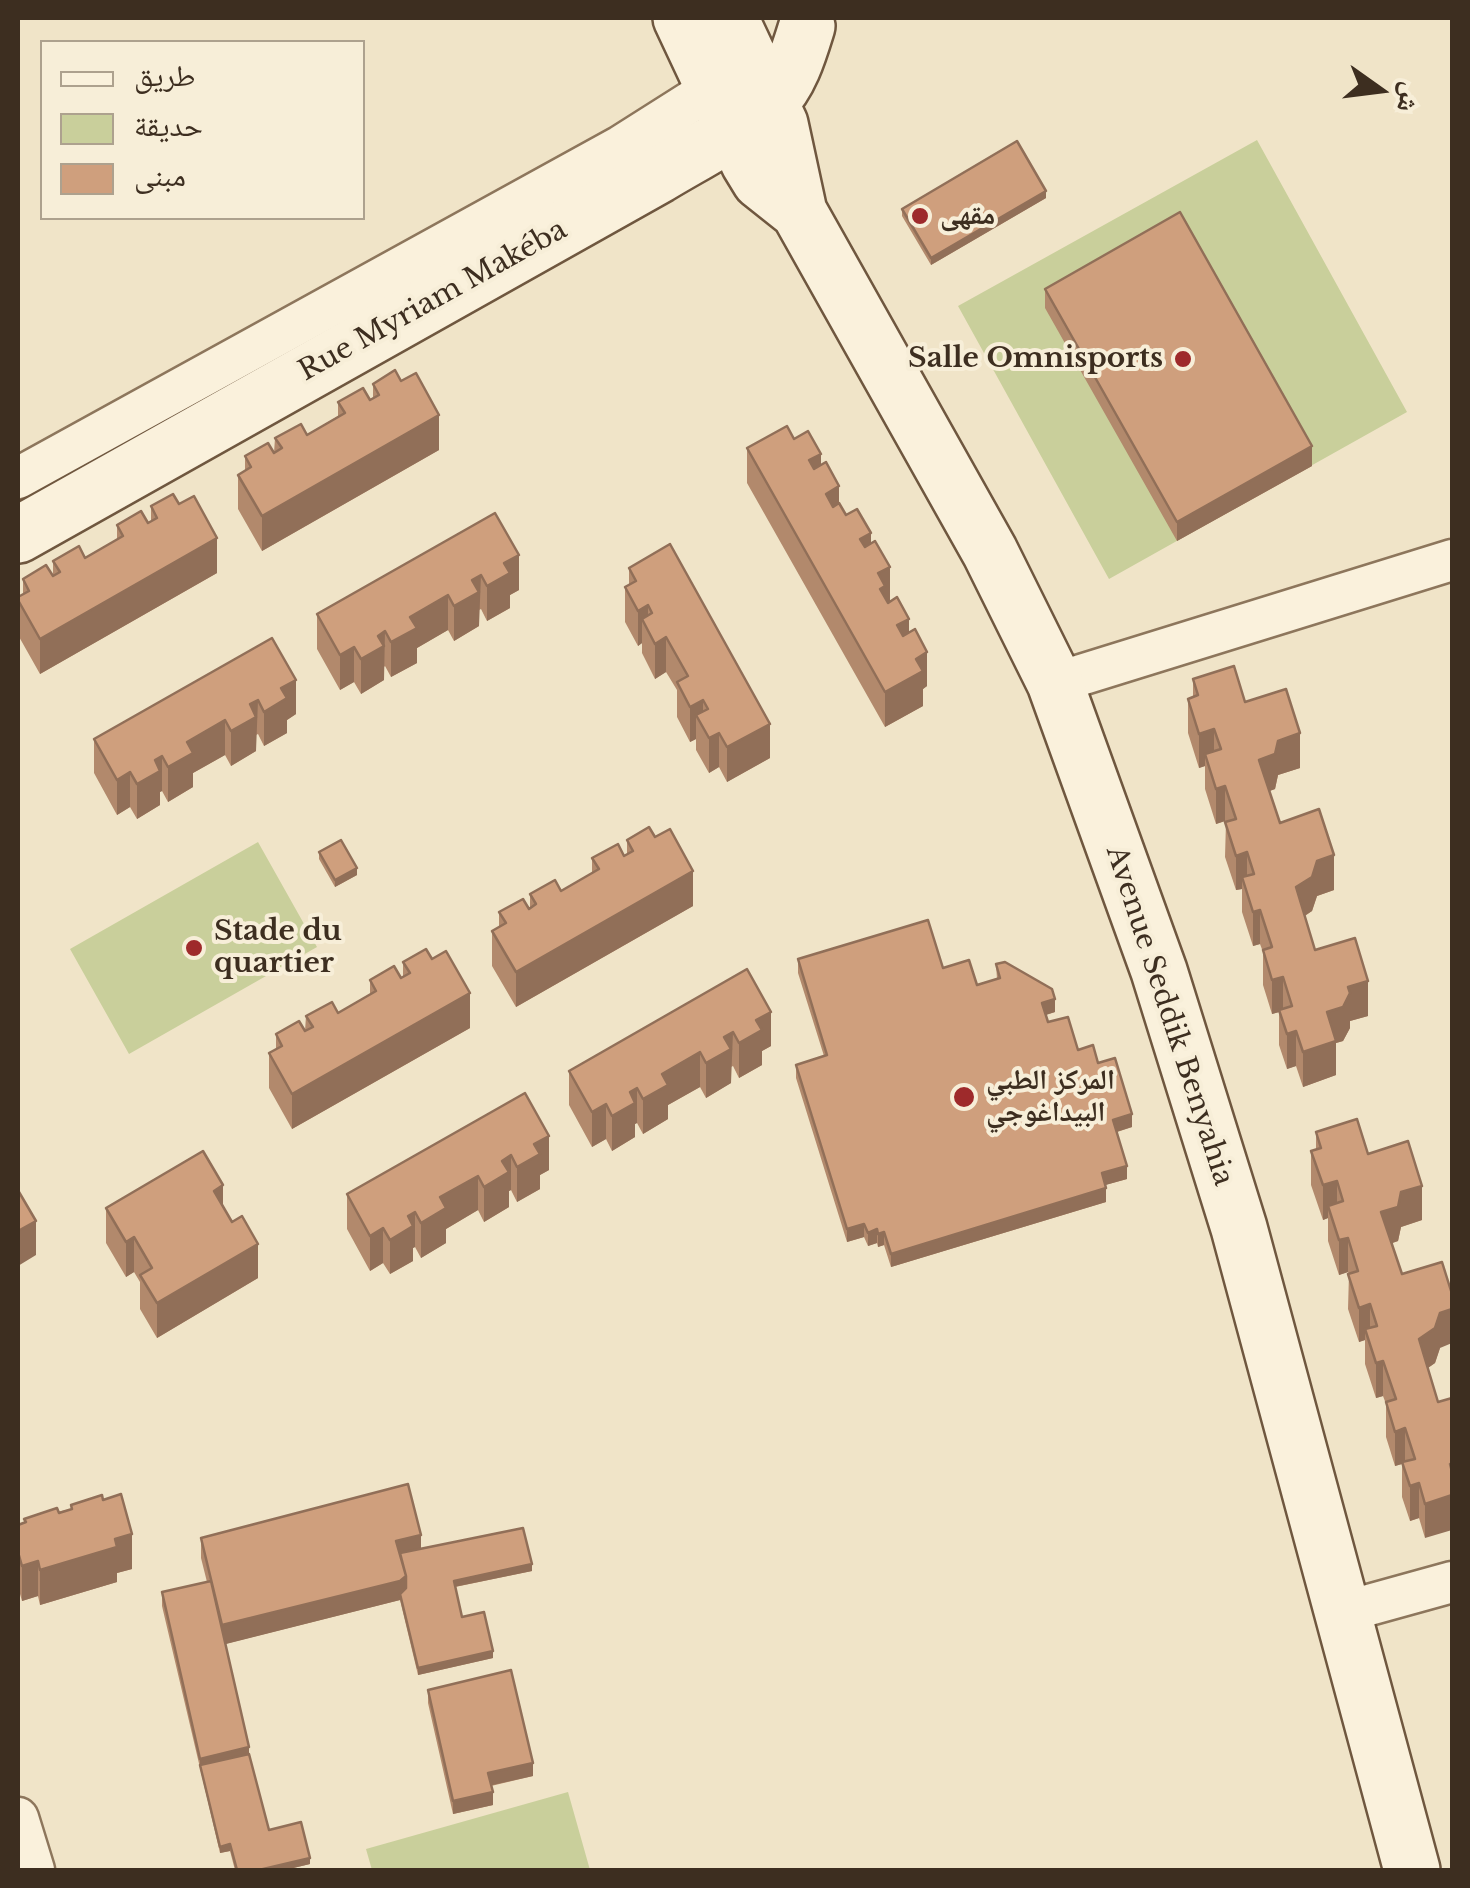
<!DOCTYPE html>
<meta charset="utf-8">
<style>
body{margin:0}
#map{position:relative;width:1470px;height:1888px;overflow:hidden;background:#f0e4c8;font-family:"Libre Baskerville","Noto Naskh Arabic",serif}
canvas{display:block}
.frame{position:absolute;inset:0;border:20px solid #3d2e20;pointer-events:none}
.legend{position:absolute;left:40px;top:40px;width:325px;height:180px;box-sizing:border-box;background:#f7eed8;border:2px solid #ada18e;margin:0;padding:12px 18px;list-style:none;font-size:30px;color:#3d2e20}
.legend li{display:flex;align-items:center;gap:20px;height:50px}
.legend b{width:50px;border:2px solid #ada18e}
.north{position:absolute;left:1330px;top:40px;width:100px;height:100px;-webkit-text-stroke:8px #f7eed8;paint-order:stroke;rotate:104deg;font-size:28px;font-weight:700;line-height:40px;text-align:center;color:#3d2e20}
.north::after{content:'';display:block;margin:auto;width:35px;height:45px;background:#3d2e20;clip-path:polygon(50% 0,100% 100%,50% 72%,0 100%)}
</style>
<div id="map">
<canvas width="1470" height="1888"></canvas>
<div class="frame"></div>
<ul class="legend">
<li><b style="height:12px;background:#faf1dc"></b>طريق</li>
<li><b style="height:28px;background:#c9cf9b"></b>حديقة</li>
<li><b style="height:28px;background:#cf9f7d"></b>مبنى</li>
</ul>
<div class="north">ش</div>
</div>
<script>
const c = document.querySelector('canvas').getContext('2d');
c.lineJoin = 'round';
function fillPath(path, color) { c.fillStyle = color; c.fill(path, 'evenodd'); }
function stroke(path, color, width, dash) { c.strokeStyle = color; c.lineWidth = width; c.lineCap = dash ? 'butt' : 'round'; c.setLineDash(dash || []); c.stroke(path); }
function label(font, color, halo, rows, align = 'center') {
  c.font = font + ' "Libre Baskerville","Noto Naskh Arabic",serif'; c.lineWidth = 8; c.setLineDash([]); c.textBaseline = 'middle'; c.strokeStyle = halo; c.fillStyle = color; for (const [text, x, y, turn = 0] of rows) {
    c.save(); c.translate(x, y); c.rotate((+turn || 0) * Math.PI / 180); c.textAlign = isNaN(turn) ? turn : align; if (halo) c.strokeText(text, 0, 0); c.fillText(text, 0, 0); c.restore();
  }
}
const green = new Path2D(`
 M1257,140L1407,412L1109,579L958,306Z
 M258,842L317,947L129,1054L70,949Z
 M568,1792L590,1870H372L366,1849Z`);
const street = new Path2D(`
 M18,478L621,146L733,75
 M1055,683L1452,560
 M1340,1613L1452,1582
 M18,1818L34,1870`);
const secondary = new Path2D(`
 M681,18L749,163L760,181L799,212
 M730,18L780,124L799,212L990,552L1055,683L1159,971L1239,1228L1412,1870
 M18,535L659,175C695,153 739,132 770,102C790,83 799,52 807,26`);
const wall = new Path2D(`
 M1046,198L931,265L902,216V209Z
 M1045,289L1312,466L1177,541L1045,308Z
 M373,384L439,450L262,551L238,509V475L245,471V456L274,453L275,438L307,435L338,416V402L373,399Z
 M794,439L821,465L839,504L846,515L871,543L890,601L909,632L927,686L923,689V706L885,727L747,483V448Z
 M151,506L217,573L40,674L18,635V597L23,594V579L53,576V561L85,558L117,540V525L151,522Z
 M495,513L519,590L510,595V608L487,621L481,609L479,610V626L454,641L448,630L417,648V663L391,677L385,666L384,667V680L361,694L354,682L340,690L317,649V614Z
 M629,568L770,758L727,782L719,767L709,773L696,750V739L690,742L677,717V690L666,672L655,679L642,653V643L638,646L625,622V587L629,585Z
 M272,638L296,714L287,720V733L264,746L258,734L256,735V751L231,766L225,755L193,773V787L168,802L162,791L160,792V805L137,819L130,807L117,815L94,773V739Z
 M1193,679L1245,702L1300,768L1278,775L1275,789L1269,791L1280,823L1334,890L1317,896L1312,911L1305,916L1315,950L1368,1016L1350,1021V1028L1343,1041L1336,1043V1075L1303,1087L1296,1066L1287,1069L1279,1045V1012L1272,1014L1263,985V952L1260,944L1253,946L1242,912V889L1236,890L1225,857L1226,822L1225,821L1216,824L1205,789V766L1199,768L1188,733V699L1193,697Z
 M627,840L693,906L516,1007L492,966V931L499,927V912L529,909L530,908V894L561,891L592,873V858L627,855Z
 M319,852L357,875L335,887L319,859Z
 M798,959L943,968L977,985L997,979L996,964L1055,1012L1046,1015L1048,1022L1078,1050L1098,1063L1132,1127L1117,1132L1127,1179L1105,1185L1106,1202L891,1267L884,1245L878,1247L877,1243L868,1246L864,1237L847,1242L796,1078V1065L824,1056L798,973Z
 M403,962L470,1028L292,1129L269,1088V1053L276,1050V1034L305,1031L306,1016L338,1013L370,995V980L401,978L403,977Z
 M747,969L771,1046L762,1051V1065L739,1078L733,1066L731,1067V1083L706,1098L700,1087L668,1105V1119L643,1134L637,1123L635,1124V1137L612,1151L606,1139L592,1147L569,1105V1071Z
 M525,1093L549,1170L540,1175V1189L517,1202L511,1190L509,1191V1207L484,1222L478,1210L446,1229V1243L421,1258L415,1247L413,1248V1261L390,1274L383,1263L370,1271L347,1229V1194Z
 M1316,1132L1368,1154L1422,1220L1401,1227L1398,1241L1392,1243L1402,1274L1440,1348L1435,1363L1428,1368L1425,1538L1419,1518L1410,1521L1402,1497V1464L1395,1466L1386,1437V1404L1383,1396L1376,1398L1365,1364V1340L1359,1342L1348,1309L1349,1274L1348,1272L1339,1275L1328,1241V1218L1323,1220L1311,1185V1151L1316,1149Z
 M223,1206L258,1278L157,1338L140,1309V1282L134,1272L126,1277L106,1243V1208Z
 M71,1505L132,1569L117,1573V1582L40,1605L38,1596L22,1601L18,1587V1525L24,1523V1519L71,1509Z
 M201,1538L421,1549L532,1571L455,1587L462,1617L493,1658L418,1675L400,1600L225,1644L249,1754L269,1830L310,1864L285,1870H235L230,1851L220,1853L162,1606V1592L207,1582L201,1558Z
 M428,1690L533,1776L491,1786L493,1805L453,1814L428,1703Z`);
const shadedWall = new Path2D(`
 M1046,191V198L931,265V258Z
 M439,415V450L262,551V516Z
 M1312,446V466L1177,541V522Z
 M821,454V488L809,460Z
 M839,486V521L826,494Z
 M871,533V568L860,539Z
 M217,538V573L40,674V639Z
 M519,555V590L510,595V608L487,621V586L504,563Z
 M890,567V601L885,621L878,573Z
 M481,575L479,626L454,641V606L472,580Z
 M448,595V630L417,648V663L391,677V642L410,617Z
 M648,605V630L642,619V643L638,646V611Z
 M909,619V653L897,625Z
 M385,631L384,680L361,694V659L378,636Z
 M666,637V672L655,679V644Z
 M354,647V682L340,690V655Z
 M927,652V686L923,689V706L885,727V692L916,659Z
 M296,680V714L287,720V733L264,746V712L281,688Z
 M258,700L256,751L231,766V731L250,704Z
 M703,700V728L696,715V739L690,742V707Z
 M225,720V755L193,773V787L168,802V767L187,742Z
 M770,724V758L727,782V747Z
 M1214,729V764L1205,754V766L1199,768V734Z
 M719,733V767L709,773V738Z
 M1300,733V768L1278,775L1275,789L1259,795V760L1278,741Z
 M162,756V791L160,792V805L137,819V784L155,760Z
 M130,772V807L117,815V780Z
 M1225,786V821L1216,824V789Z
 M1247,852V887L1242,877V889L1236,890V856Z
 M1334,855V890L1317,896L1312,911L1296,921V887L1317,861Z
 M357,868V875L335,887V880Z
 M693,871V906L516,1007V972Z
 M1260,910V944L1253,946V912Z
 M1283,977V1011L1272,1014V980Z
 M1368,981V1016L1350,1021V1028L1343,1041L1336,1043V1075L1303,1087V1052L1327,1012L1348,987Z
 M470,993V1028L292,1129V1094Z
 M1055,999V1012L1042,1016V1003Z
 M771,1012V1046L762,1051V1065L739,1078V1043L756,1020Z
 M1296,1031V1066L1287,1069V1034Z
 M733,1032L731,1083L706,1098V1063L724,1037Z
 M700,1052V1087L668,1105V1119L643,1134V1099L662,1074Z
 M637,1088V1123L635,1124V1137L612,1151V1116L630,1092Z
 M606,1104V1139L592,1147V1112Z
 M1132,1114V1127L1113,1133V1120Z
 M549,1136V1170L540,1175V1189L517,1202V1167L534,1144Z
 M511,1155V1190L509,1191V1207L484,1222V1187L502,1161Z
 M1127,1166V1179L1102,1186V1173Z
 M478,1176V1210L446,1229V1243L421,1258V1223L440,1197Z
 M1337,1181V1216L1328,1206V1218L1323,1220V1185Z
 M223,1185V1220L214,1191Z
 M1422,1186V1220L1401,1227L1398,1241L1381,1247V1212L1401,1192Z
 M1106,1188V1202L891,1267V1254Z
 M415,1212V1247L413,1248V1261L390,1274V1240L408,1216Z
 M36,1221V1255L18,1266V1231Z
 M864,1224V1237L847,1242V1229Z
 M383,1228V1263L370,1271V1236Z
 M877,1229V1243L868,1246V1233Z
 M884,1232V1245L878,1247V1234Z
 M134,1237V1272L126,1277V1242Z
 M1348,1238V1272L1339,1275V1240Z
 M258,1244V1278L157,1338V1303Z
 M1370,1304V1339L1365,1329V1340L1359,1342V1308Z
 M1452,1309V1343L1440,1348L1435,1363L1419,1374V1339L1440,1313Z
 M1383,1361V1396L1376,1398V1363Z
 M1405,1428V1463L1395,1466V1432Z
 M1452,1463V1530L1425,1538V1504L1450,1464Z
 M1419,1483V1518L1410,1521V1486Z
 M132,1534V1569L117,1573V1582L40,1605V1570L115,1539Z
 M421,1535V1554L398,1560L396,1541Z
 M38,1561V1596L22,1601V1566Z
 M532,1564V1571L454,1587V1581Z
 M406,1576V1595L400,1594V1600L222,1645V1625Z
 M493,1651V1658L418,1675V1668Z
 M249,1747V1760L200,1765V1759Z
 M533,1763V1776L488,1786V1773Z
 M493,1792V1805L453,1814V1801Z
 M230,1844V1851L220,1853V1847Z
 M310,1858V1864L285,1870H259Z`);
const building = new Path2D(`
 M1017,141L1046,191L931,258L902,209Z
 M1180,212L1312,446L1177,522L1045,289Z
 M395,370L401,381L416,373L439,415L262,516L238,475L251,467L245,456L268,443L274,453L282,448L275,438L301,424L307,435L345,413L338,402L363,388L370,400L379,395L373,384Z
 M787,426L794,439L808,431L821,454L809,460L814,469L826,462L839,486L826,494L833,507L839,503L846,515L857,509L871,533L860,539L865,547L875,541L890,567L878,573L885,586L880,589L888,603L897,597L909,619L897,625L903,636L915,629L927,652L916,659L923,671L885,692L747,448Z
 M173,494L179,504L194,496L217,538L40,639L18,600V597L29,591L23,579L46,565L53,576L60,572L53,561L79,546L85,558L123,536L117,525L141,511L148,523L157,518L151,506Z
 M495,513L519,555L504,563L510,573L487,586L481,575L472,580L479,592L454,606L448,595L410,617L417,628L391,642L385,631L378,636L384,646L361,659L354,647L340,655L317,614Z
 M670,544L770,724L727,747L719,733L709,738L696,715L708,709L703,700L690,707L677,682L688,676L666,637L655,644L642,619L652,613L648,605L638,611L625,587L636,581L629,568Z
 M272,638L296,680L281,688L287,698L264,712L258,700L250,704L256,717L231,731L225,720L187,742L193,753L168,767L162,756L155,760L160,771L137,784L130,772L117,780L94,739Z
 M1234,666L1245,702L1286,689L1300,733L1278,741L1275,754L1259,760L1280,823L1319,809L1334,855L1317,861L1312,877L1296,887L1315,950L1355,938L1368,981L1348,987L1350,993L1343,1007L1327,1012L1336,1041L1303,1052L1296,1031L1287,1034L1279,1010L1292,1006L1283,977L1272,980L1263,950L1272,947L1260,910L1253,912L1242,877L1254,874L1247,852L1236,856L1225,822L1236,819L1225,786L1216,789L1205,754L1221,749L1214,729L1199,734L1188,699L1198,695L1193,679Z
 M649,827L655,837L670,829L693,871L516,972L492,931L506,923L499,912L523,899L529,909L536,904L530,894L555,880L561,891L599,869L592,858L618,844L624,856L633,851L627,840Z
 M341,840L357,868L335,880L319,852Z
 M928,920L943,968L969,960L977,985L1000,978L996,964L1005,962L1052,989L1055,999L1042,1003L1048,1022L1068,1017L1078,1050L1093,1045L1098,1063L1115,1058L1132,1114L1113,1120L1127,1166L1102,1173L1106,1188L891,1254L884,1232L878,1234L877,1229L868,1233L864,1224L847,1229L796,1065L827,1055L798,959Z
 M426,949L432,959L446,951L470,993L292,1094L269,1053L282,1046L276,1034L299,1021L305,1031L313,1027L306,1016L332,1002L338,1013L376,991L370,980L394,966L401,978L410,973L403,962Z
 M747,969L771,1012L756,1020L762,1030L739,1043L733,1032L724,1037L731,1049L706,1063L700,1052L662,1074L668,1085L643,1099L637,1088L630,1092L635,1103L612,1116L606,1104L592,1112L569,1071Z
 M525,1093L549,1136L534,1144L540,1154L517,1167L511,1155L502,1161L509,1172L484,1187L478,1176L440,1197L446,1208L421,1223L415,1212L408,1216L413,1226L390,1240L383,1228L370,1236L347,1194Z
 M1357,1119L1368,1154L1408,1141L1422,1186L1401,1192L1398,1207L1381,1212L1402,1274L1442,1262L1452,1294V1309L1440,1313L1435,1328L1419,1339L1438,1402L1452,1398V1463L1450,1464L1452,1472V1495L1425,1504L1419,1483L1410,1486L1402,1462L1415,1459L1405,1428L1395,1432L1386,1402L1396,1399L1383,1361L1376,1363L1365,1329L1377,1326L1370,1304L1359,1308L1348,1274L1358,1271L1348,1238L1339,1240L1328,1206L1343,1201L1337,1181L1323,1185L1311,1151L1321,1148L1316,1132Z
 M203,1151L223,1185L214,1191L232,1222L242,1216L258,1244L157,1303L140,1275L152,1268L134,1237L126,1242L106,1208Z
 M19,1192L36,1221L18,1231V1193Z
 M408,1484L421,1535L396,1541L406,1576L400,1581L222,1625L201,1538Z
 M121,1494L132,1534L115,1539L117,1547L40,1570L38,1561L22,1566L18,1552V1525L26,1522L24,1519L57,1508L59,1513L72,1509L71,1505L102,1495L103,1500Z
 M523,1528L532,1564L454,1581L462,1617L484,1612L493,1651L418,1668L400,1594L406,1588V1576L400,1553Z
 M211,1581L249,1747L200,1759L162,1592Z
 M511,1670L533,1763L488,1773L493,1792L453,1801L428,1690Z
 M249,1754L269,1830L301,1822L310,1858L259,1870H237L230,1844L220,1847L200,1765Z`);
const markers = [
 [920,216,10,"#9e2a2b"],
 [1183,359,10,"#9e2a2b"],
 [194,948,10,"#9e2a2b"],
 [964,1097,12,"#9e2a2b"]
];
const poiNames = [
 ["مقهى",940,216],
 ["Salle Omnisports",1163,359,"right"],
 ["Stade du",214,932],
 ["quartier",214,964],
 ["المركز الطبي",986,1081],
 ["البيداغوجي",986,1113]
];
const streetNames = [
 ["Rue Myriam Makéba",433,301,-29],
 ["Avenue Seddik Benyahia",1169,1016,72]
];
fillPath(green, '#c9cf9b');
stroke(street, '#8d765c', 45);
stroke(secondary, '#6f573f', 60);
stroke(street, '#faf1dc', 40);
stroke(secondary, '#faf1dc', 55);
fillPath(wall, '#b2896c');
fillPath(shadedWall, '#916f58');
fillPath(building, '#cf9f7d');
stroke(building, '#916f58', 2.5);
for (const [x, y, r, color] of markers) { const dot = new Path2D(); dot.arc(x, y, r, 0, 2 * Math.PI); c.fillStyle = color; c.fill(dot); stroke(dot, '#f7eed8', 4); }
label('bold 28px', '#3d2e20', '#f7eed8', poiNames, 'left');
label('28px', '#3d2e20', '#f7eed8', streetNames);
</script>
